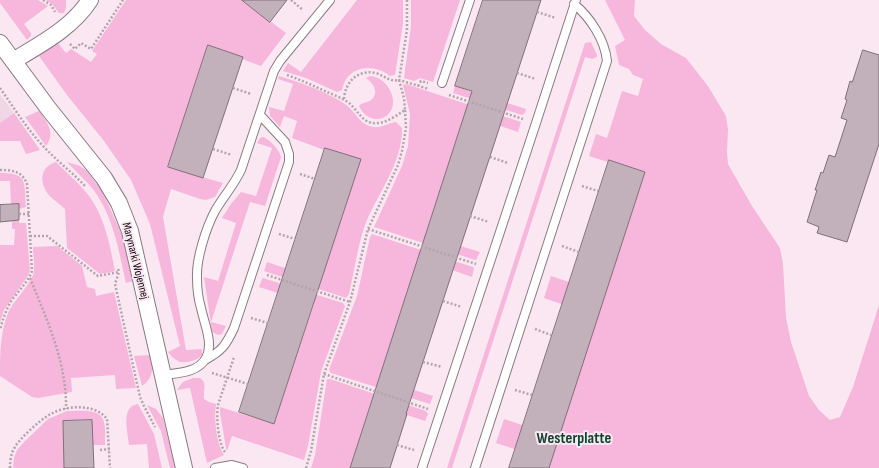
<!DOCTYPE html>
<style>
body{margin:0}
canvas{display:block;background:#fae7f1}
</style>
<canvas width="879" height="468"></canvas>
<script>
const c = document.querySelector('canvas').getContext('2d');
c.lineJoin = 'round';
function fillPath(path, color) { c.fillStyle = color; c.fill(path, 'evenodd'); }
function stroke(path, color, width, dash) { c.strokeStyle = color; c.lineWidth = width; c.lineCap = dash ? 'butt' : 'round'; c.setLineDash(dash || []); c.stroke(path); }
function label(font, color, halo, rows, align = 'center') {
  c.font = font + ' "Sofia Sans Condensed",sans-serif'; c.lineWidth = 4; c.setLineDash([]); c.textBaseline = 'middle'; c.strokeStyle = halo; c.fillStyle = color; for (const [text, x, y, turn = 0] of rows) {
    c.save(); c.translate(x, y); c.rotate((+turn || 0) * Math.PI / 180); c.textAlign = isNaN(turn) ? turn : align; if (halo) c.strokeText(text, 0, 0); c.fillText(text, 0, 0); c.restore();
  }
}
const built = new Path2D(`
 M0,94L14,113L0,123Z`);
const green = new Path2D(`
 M0,0H38L48,6L24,24L31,33V36L27,40L0,3Z
 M46,0H66V8L64,13H59L52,4Z
 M126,0H242L286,33L261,66L242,59L243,57L208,45L168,167L223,183L215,197L206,200L200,199L171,189L163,217L186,350L202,349V355C198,360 187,363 181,362C176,361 171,356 168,352L180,346L150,224L131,180L104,141L67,95L39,56L57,42L66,53L71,49L91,62L97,54L92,51Z
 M357,0H403V23L395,75L390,76C378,66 358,64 347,78C344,82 343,86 342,90L337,92L306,78L283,71L288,63L301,72Z
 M411,0H460L433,82L420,78L414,81L404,78L411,26Z
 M605,0H635L634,16L645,30L661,44L686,58L708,86L726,116L728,129L727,152L728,164L752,206L780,248L783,264L786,318L791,342L809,396L819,410L830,420L840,417L853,387L879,305V468H549L551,461L496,443L504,419L558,437L598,317L544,298L551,276L605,294L645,172L609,160L608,162L589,156L596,134L607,138L622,91L638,96L643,79L633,75L629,69L619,65L615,46L625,40Z
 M591,42L597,55V57L592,59L585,57L452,468H447L585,43Z
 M279,76C302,83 325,91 345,104C356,111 358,124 373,127C382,128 388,123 396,122L402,128C403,165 374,197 363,231C357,251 354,273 349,294L346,298L264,271L267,262L321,280L360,160L325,148L324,150L292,138L297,121L284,116L280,127L270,116L269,107L284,111L293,84L278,79Z
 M370,76C378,77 383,80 388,87C406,114 372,133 359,106C362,102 367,103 371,100C380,93 373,83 366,78Z
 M406,84L521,122L518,132L465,114L425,235L480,252L476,260H475L374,227L402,166L408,146L410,114L403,85Z
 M455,86L526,109L525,113L522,115L453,93Z
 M39,111C47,122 56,133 46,146L25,117Z
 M14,113L40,150L26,154L20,141H0V123Z
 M263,137C269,139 280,150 281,157L265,206L250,202L211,322L226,326L222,334L218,335L214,333L212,331L204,277L218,281L236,223L222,218L231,204L241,192L256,196L272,148L257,143L260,138Z
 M56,162C67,173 80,184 89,196C105,218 110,245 115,271L100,274L67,248L65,209C60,204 52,199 48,194C39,181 40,167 56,162Z
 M67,162L80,166L86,170L101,190L109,206L122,235L133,281L126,283C119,252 114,219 95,192C87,181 76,172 67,162Z
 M0,173C29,173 24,183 26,207L19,209L11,205L10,181H0Z
 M19,220V223H26L30,271L27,277L4,310L0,323V245H14L15,229H12V221Z
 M372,234L473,267L474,268L472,277L418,258L379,379L433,396L430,404L331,373L329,370L357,296L370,237Z
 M57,246L82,266L87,287L95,289L96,296L114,292L136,388L116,389L115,375L71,378L72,392L38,398L32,397L0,376C0,354 0,334 8,313C13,301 32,283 34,272C35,264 33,255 33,247Z
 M263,278L343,303L345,306L321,372L308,446L304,460L232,436L227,451L226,448L220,413V407L274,424L314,304L278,292V293L259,287L262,279Z
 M150,355C153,368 154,378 142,386L134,356Z
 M193,378H200C208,383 203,391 204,399L209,402L216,404C214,418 216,443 224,455L207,463L190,388L177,390L183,382Z
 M327,379H330L426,411L428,414L425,421L407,415V414L371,402L350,468H311L315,455Z
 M138,404L154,434L162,468H149L147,444L129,445C128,432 120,406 138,404Z
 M147,405L156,409L163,418L175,468H170L161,431Z
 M67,411C77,411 98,408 103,419C106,426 105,437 105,445H93L92,420L63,421L65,468H13L14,458L17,450L24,442L48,419Z`);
const building = new Path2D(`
 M242,0H287L270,22Z
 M483,0H541L406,414H407L390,468H350L472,91L455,86Z
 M208,45L243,57L203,178L168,167Z
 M863,50L879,55V144L847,242L817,233L819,227L807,222L817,190H815L821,172L823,173L829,155L835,157L847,120L841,118L847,100L845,99L850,81L852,82Z
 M325,148L361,159L274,424L239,412Z
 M609,160L645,172L549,468H509Z
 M19,204V220L0,222V205Z
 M92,420L94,468H64L63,421Z`);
const path = new Path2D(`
 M43,0L51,5L55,12
 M291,0L303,10
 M407,0V30L399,80L429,89
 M537,12L556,18
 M70,44L75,49L81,43L91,49L123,0
 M517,73L536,79
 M287,75C301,80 314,86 327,92C334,95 342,98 349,103C358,110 363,125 377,123C387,123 397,115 405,110L404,98L399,80C389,82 385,76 376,73C358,69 345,82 344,99
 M418,86L421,81L428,83
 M0,88C14,108 27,129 44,147C57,161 73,173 86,187
 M233,88L251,94
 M449,95L523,119
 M213,149L232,155
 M490,157L508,163
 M0,170C12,170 22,171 27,184L32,271C28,282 19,290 12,300C6,309 3,319 0,330
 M300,174L315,179
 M582,186L598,191
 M19,214H29
 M470,216L489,222
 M368,229L476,264
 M279,234L295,239
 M30,236H47L98,276L119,272
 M562,246L579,252
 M118,269L119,272L115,284L140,397L144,406L155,427
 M267,275L350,302
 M30,278C47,320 67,363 66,409
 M443,301L462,307
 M251,318L268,323
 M535,329L551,335
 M423,362L442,367
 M212,373L248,384
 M324,374L428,409
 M515,390L532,395
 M397,445L414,450
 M100,450L110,449
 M225,452C218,443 216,416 218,405L234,357
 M10,468C10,461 11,453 15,447C21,437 39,421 49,415C65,405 95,403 107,419L110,468
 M306,468L311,451L324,374L350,302L368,229L398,165L402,151L406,128L405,110`);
const lane = new Path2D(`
 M442,83L470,0
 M205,360C222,351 226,345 234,328L289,162V154L285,142L260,115
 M163,375C177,373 198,373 206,358C214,344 204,323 201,308C198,298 197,288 197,278C196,259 206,228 215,211C223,197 234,185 241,170L274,71L280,61L330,0
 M215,468L232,465L243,468
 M422,468L536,123L576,0
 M475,468L607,61C605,40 590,17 574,4`);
const street = new Path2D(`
 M0,43L48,108L104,178L119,203L130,231L184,468
 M13,61C41,44 72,28 90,0`);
const streetNames = [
 ["Marynarki Wojennej",135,261,76]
];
const districtNames = [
 ["Westerplatte",574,439]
];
fillPath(built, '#f0d7e5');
fillPath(green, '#f7b6db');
fillPath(building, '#c2b0ba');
stroke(building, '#807079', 1);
stroke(lane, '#8a7a83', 10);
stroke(street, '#8a7a83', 18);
stroke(path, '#b3a4ac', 2.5, [2, 2]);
stroke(lane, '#fff', 8);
stroke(street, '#fff', 16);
label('12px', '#120c0f', '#fae7f1', streetNames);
label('bold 16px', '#13422f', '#fae7f1', districtNames);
</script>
